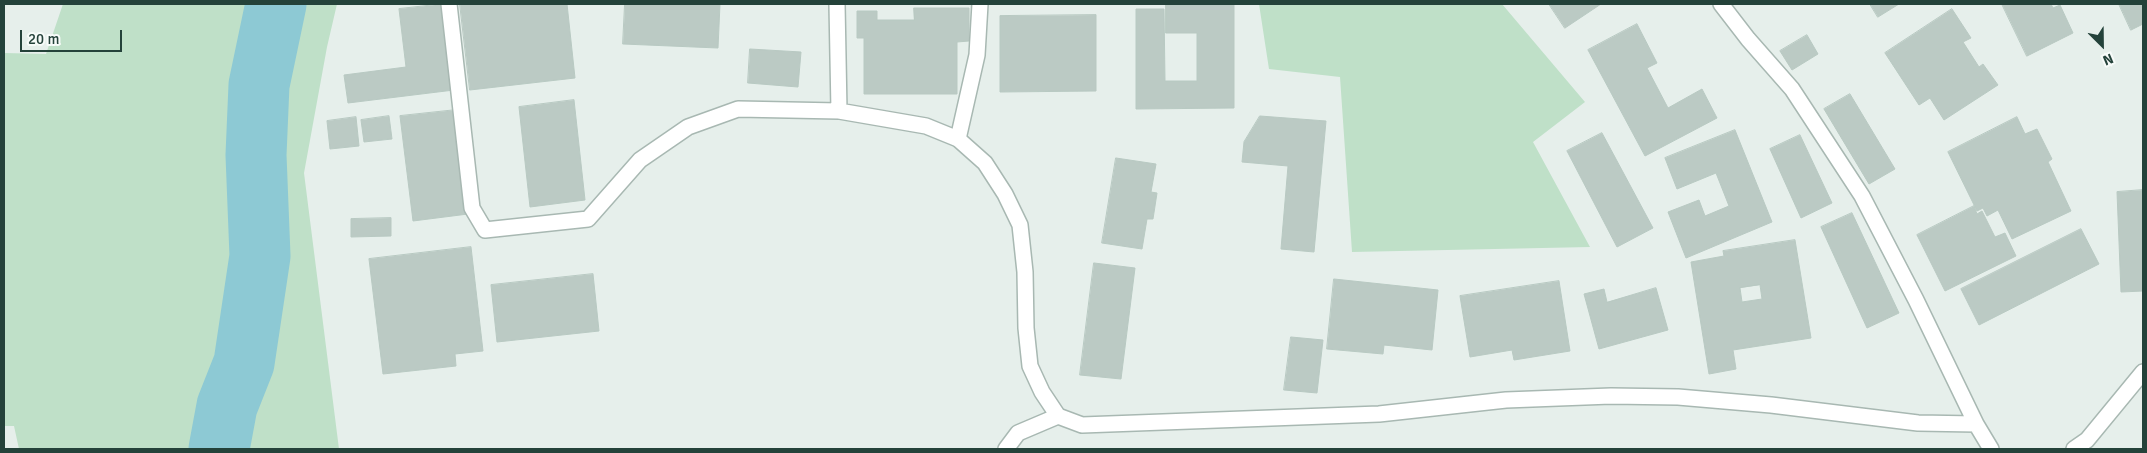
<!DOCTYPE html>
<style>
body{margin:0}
#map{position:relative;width:2147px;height:453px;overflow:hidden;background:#e6efeb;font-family:Signika,sans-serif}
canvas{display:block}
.frame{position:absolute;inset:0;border:5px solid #24423a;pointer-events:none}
.north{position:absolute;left:2077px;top:20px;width:50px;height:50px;-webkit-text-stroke:4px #f7fbf9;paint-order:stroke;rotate:157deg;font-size:14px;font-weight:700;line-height:20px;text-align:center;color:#24423a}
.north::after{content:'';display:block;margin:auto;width:18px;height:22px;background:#24423a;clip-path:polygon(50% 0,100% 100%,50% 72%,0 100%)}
.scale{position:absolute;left:20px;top:30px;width:102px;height:22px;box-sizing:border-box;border:2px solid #24423a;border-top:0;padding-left:6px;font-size:15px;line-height:18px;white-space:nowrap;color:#24423a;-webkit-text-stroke:4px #f7fbf9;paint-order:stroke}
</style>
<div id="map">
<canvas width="2147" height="453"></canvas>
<div class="frame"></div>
<div class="north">N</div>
<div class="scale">20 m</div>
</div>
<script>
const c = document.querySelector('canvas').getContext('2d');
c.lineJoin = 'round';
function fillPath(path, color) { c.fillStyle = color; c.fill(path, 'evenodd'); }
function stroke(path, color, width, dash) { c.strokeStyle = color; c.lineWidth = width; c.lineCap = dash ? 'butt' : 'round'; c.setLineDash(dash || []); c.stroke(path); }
const green = new Path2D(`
 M63,4H337L327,47L304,173L339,449H19L14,426H4V53L46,54Z
 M1259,4H1502L1585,102L1533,142L1590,247L1352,252L1340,77L1269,69Z`);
const river = new Path2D(`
 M219,449L227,406L244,363L260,256L256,155L259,85L276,4`);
const building = new Path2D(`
 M444,4L454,90L348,103L344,75L406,67L399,9Z
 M460,4H567L575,78L470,90Z
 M625,4H720L718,48L623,44Z
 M1549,4H1601L1565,28Z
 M1870,4H1899L1878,17Z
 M2002,4H2051L2053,8L2060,5L2073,33L2027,56Z
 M2119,4H2143V24L2131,30Z
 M1166,5H1234V108L1136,109V9H1164L1165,81H1197V33H1166Z
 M914,8H969V41L957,42V94H864V38H857V11H877V20H914Z
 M1952,9L1971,38L1963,42L1979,67L1983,64L1998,85L1944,120L1930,98L1919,105L1885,53Z
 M1096,15V91L1000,92V16Z
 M1637,24L1657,63L1647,68L1668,108L1702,89L1717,118L1645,156L1588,50Z
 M1807,35L1818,54L1792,70L1780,51Z
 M750,49L801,52L798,87L748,83Z
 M1850,94L1895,169L1869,184L1824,109Z
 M574,100L585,200L530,207L519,107Z
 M456,110L468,214L413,221L400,116Z
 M389,116L392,139L364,142L361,120Z
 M1260,116L1326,121L1314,252L1281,249L1288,166L1242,162L1244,142Z
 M356,117L359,146L330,149L327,121Z
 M2017,117L2025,134L2037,129L2052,159L2048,162L2071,211L2012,239L1998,210L1987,216L1983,208L1977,211L1948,152Z
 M1735,130L1772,222L1686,258L1668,212L1699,200L1705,216L1729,206L1716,173L1677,189L1665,158Z
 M1602,133L1653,228L1617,247L1567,151Z
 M1800,135L1832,203L1801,218L1770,149Z
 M1116,158L1156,164L1151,192L1157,193L1153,219H1147L1142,249L1102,243Z
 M2143,190V291L2121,292L2117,192Z
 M1974,206L1977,214L1982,211L1995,237L2005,233L2016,256L1945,291L1917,235Z
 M1852,213L1899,313L1867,328L1821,227Z
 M391,218V236L351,237V219Z
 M2081,229L2099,264L1979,325L1961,289Z
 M1795,240L1811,338L1733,350L1736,369L1709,374L1691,262L1724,256L1723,251ZM1760,285L1762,299L1742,302L1740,288Z
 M471,247L483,351L455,354L456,366L383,374L369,259Z
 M1094,263L1135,268L1121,379L1080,375Z
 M593,274L599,331L497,342L491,285Z
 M1334,279L1438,290L1432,350L1384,345L1383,354L1327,349Z
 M1559,281L1570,351L1514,360L1512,350L1470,357L1460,296Z
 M1656,288L1668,330L1599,349L1584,294L1604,289L1607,302Z
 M1291,337L1323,340L1317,393L1284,390Z`);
const lane = new Path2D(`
 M958,139L977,55L980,4`);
const street = new Path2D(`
 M449,4L472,208L485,230L588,219L640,160L688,127L738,109L839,111L926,126L958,139L985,163L1005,194L1020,225L1025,272L1026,328L1030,366L1042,392L1058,416L1082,425L1379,414L1506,400L1611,396L1678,397L1771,405L1918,423L1976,424L1991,449
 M837,4L839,111
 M1721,4L1748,39L1792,89L1862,196L1916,300L1976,424
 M1006,449L1018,433L1058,416
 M2074,449L2087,440L2143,372`);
fillPath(green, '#bfe0c8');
stroke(river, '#8dc9d4', 61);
fillPath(building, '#bbcac4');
stroke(building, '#b8c9c2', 1);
stroke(lane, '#a8b8b2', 18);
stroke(street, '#a8b8b2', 18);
stroke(lane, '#fff', 15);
stroke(street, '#fff', 15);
</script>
